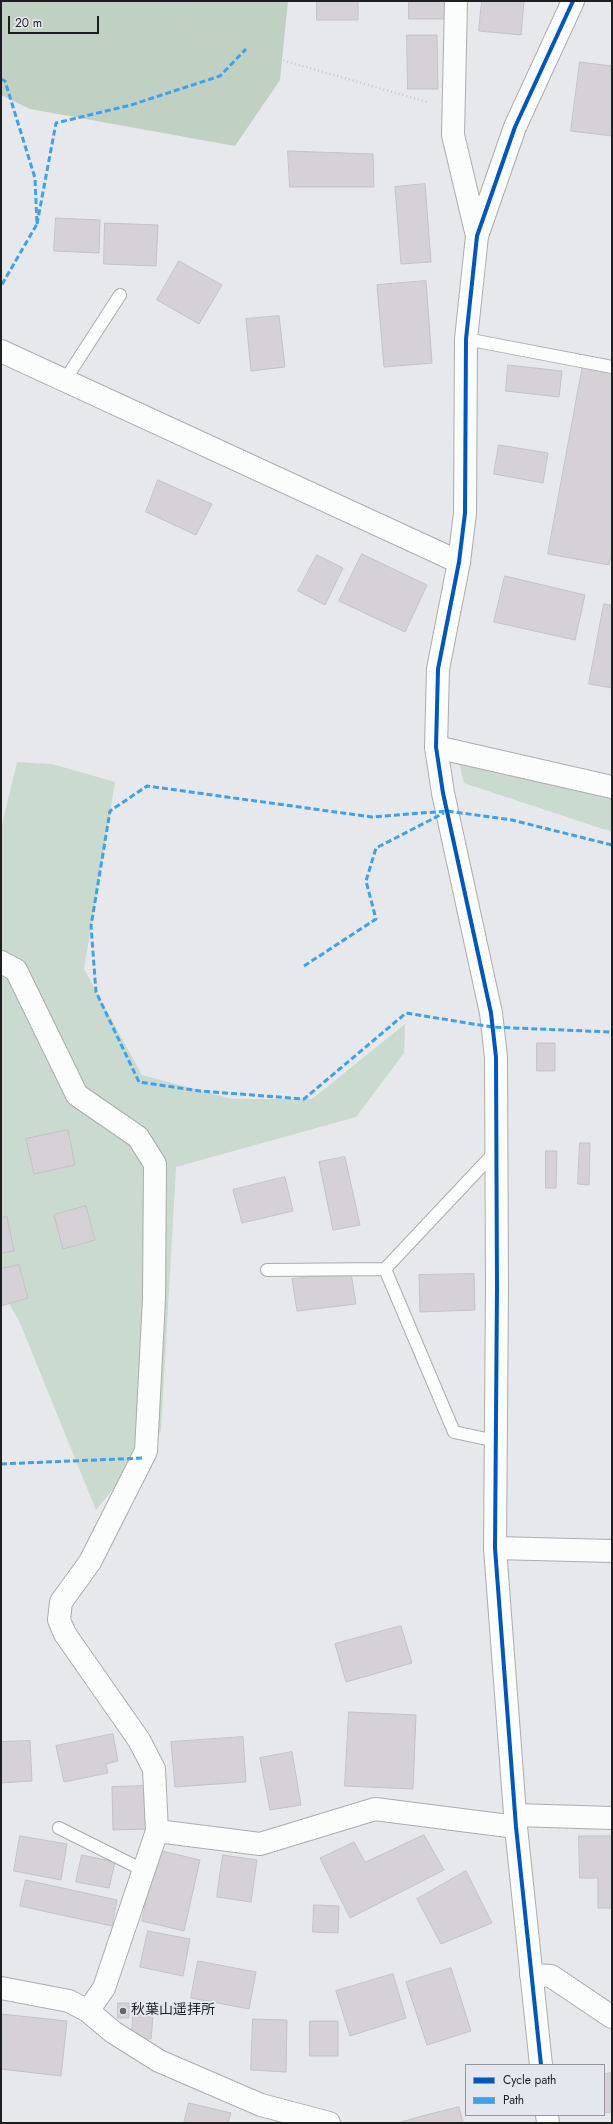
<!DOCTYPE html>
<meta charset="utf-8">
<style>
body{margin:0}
#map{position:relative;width:613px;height:2124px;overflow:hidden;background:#e6e8eb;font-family:Jost,sans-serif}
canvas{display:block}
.frame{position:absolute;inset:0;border:2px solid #1d1f21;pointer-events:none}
.legend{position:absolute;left:465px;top:2064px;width:140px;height:52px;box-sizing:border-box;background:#e4e7ed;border:1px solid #94979b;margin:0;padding:5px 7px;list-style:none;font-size:12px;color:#1d1f21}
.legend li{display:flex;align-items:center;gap:8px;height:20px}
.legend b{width:20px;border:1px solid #94979b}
.scale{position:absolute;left:8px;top:16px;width:91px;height:18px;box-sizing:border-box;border:2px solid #1d1f21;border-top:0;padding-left:5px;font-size:12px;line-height:14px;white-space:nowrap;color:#1d1f21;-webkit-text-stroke:3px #e4e7ed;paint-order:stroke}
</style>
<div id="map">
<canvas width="613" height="2124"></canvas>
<div class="frame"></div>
<ul class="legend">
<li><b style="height:5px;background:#0057b8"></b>Cycle path</li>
<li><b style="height:5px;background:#3da2ea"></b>Path</li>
</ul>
<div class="scale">20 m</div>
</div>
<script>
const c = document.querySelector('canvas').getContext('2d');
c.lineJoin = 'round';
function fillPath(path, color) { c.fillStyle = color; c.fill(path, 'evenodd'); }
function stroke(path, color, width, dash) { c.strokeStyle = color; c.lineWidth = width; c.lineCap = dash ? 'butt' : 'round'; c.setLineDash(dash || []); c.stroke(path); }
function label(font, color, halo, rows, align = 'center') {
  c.font = font + ' Jost,"Noto Sans JP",sans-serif'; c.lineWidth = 4; c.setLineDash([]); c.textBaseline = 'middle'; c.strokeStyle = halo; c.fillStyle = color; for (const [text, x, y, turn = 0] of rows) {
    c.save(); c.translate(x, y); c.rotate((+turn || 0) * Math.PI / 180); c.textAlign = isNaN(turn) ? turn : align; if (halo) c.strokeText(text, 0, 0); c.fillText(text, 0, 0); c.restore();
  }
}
const green = new Path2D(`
 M458,759L612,795V832L464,783Z
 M17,762L52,764L115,782L84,969L142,1075L232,1099H312L405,1024L404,1053L356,1117L176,1167L161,1431L96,1510L20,1323L5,1296L1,1293V829Z`);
const forest = new Path2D(`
 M1,1H288L280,80L235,146L30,109L1,95Z`);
const building = new Path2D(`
 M317,1H358V20H317Z
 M409,1H448V19H409Z
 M482,1H524L521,35L479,31Z
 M407,35H437L438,89H408Z
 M580,62L612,66V136L571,131Z
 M288,151L373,154L374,187H290Z
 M425,184L431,262L401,264L395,187Z
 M56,218L100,220L99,253L54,251Z
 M105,223L158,225L156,266L104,264Z
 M179,261L222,285L199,324L157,300Z
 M426,281L432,363L384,367L377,285Z
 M279,316L285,367L251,371L246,319Z
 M508,365L562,371L559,397L506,391Z
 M583,365L612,370V549L609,565L548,554Z
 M499,445L548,453L543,483L494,474Z
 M158,480L212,504L196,535L146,512Z
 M362,554L427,585L405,632L339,601Z
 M317,555L343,568L325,605L298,591Z
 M505,576L585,595L575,640L494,622Z
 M604,604L612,605V688L589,684Z
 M537,1043H555V1071H537Z
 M68,1130L75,1165L34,1174L26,1139Z
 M580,1143H590L589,1185L578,1184Z
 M546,1151H557L556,1188H546Z
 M345,1157L360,1225L333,1230L319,1162Z
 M285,1177L293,1211L242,1223L233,1190Z
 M86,1206L95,1240L63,1249L54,1215Z
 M7,1217L14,1251L1,1253V1218Z
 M19,1265L28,1298L1,1306V1269Z
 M351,1273L356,1304L297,1311L292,1279Z
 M474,1274L475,1310L420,1312L419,1275Z
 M401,1626L412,1663L346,1682L335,1644Z
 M349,1712L416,1715L413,1789L345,1786Z
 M113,1734L118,1761L106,1764L108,1773L64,1782L56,1746Z
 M243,1737L246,1782L175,1787L171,1742Z
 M30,1741L32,1781L1,1783V1742Z
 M292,1752L301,1805L270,1810L260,1758Z
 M147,1786L148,1829L113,1830L112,1787Z
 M424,1835L444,1870L350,1918L320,1858L354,1842L365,1862Z
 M20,1836L67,1844L61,1880L14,1871Z
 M579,1836H612V1908H598V1878H580Z
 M158,1850L200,1860L184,1931L142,1921Z
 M82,1855L115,1862L109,1888L76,1882Z
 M223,1855L257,1860L251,1902L217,1897Z
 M466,1871L492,1923L441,1944L417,1899Z
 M26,1880L117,1900L112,1926L20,1906Z
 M314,1905L339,1906L338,1933L313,1932Z
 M148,1931L190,1939L183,1976L140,1967Z
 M198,1961L256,1972L249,2009L191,1998Z
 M451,1968L471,2031L427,2045L406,1982Z
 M393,1974L406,2018L350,2036L336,1991Z
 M118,2003H129V2018H118Z
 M1,2014L67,2021L61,2076L1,2069Z
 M133,2015L153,2016L151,2039L132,2038Z
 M253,2019L287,2020L286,2072L251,2070Z
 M310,2021H338V2056H310Z
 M612,2073V2112L604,2113V2074Z
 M189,2103L231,2113L228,2123H184Z
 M459,2107L463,2123H398L422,2116Z`);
const path = new Path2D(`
 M167,1L185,28L282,60L427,102`);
const lane = new Path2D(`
 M466,339L612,367
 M65,380L120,295
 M267,1270L385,1269
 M496,1441L454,1432L385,1269L496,1151
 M59,1828L143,1870`);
const street = new Path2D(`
 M456,1L453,135L477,236
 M1,351L459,562
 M436,747L612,787
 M1,962L16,970L77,1095L138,1137L155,1164L154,1299L146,1451L90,1562L61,1602L59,1620L65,1634L139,1740L154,1769L157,1831L104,1988L88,2011
 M495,1548L612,1551
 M515,1815L612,1818
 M157,1831L260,1844L375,1809L516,1827
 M531,1975L551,1976L612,2017
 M1,1988L69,2001L88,2011L113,2032L159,2061L261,2105L329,2123`);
const secondary = new Path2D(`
 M541,2065L516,1827L495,1548L497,1288L496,1057L491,1013L443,793L436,747L438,669L459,562L465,513L466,339L477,236L515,127L573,1
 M547,2115L548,2123`);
const quiet = new Path2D(`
 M1,79L5,81L35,178L37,224L1,286
 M37,224L56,123L131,105L220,76L246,49
 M612,845L512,820L447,811L372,817L147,786L110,811L91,926L96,992L139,1082L200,1091L304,1099L406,1013L492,1027L612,1032
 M304,966L376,919L366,881L376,848L444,813
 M1,1464L143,1458`);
const cycleway = new Path2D(`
 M541,2065L516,1827L495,1548L497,1288L496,1057L491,1013L443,793L436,747L438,669L459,562L465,513L466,339L477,236L515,127L573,1`);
const markers = [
 [123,2011,4,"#636568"]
];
const poiNames = [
 ["秋葉山遥拝所",131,2011]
];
fillPath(green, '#cadace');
fillPath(forest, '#c0d1c4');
fillPath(building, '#d5d1d6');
stroke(building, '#c2c3c4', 1);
stroke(lane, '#abacae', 14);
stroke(street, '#abacae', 24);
stroke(secondary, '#abacae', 24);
stroke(path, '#c9c9ca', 2.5, [1, 3]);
stroke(lane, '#fbfcfc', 12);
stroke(street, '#fbfcfc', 22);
stroke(secondary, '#fbfcfc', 22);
stroke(quiet, '#3da2ea', 3, [6, 3]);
stroke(cycleway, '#0057b8', 4);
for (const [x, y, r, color] of markers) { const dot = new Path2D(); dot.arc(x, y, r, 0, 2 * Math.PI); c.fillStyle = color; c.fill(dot); stroke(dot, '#e4e7ed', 1.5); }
label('14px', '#1d1f21', '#e4e7ed', poiNames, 'left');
</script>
